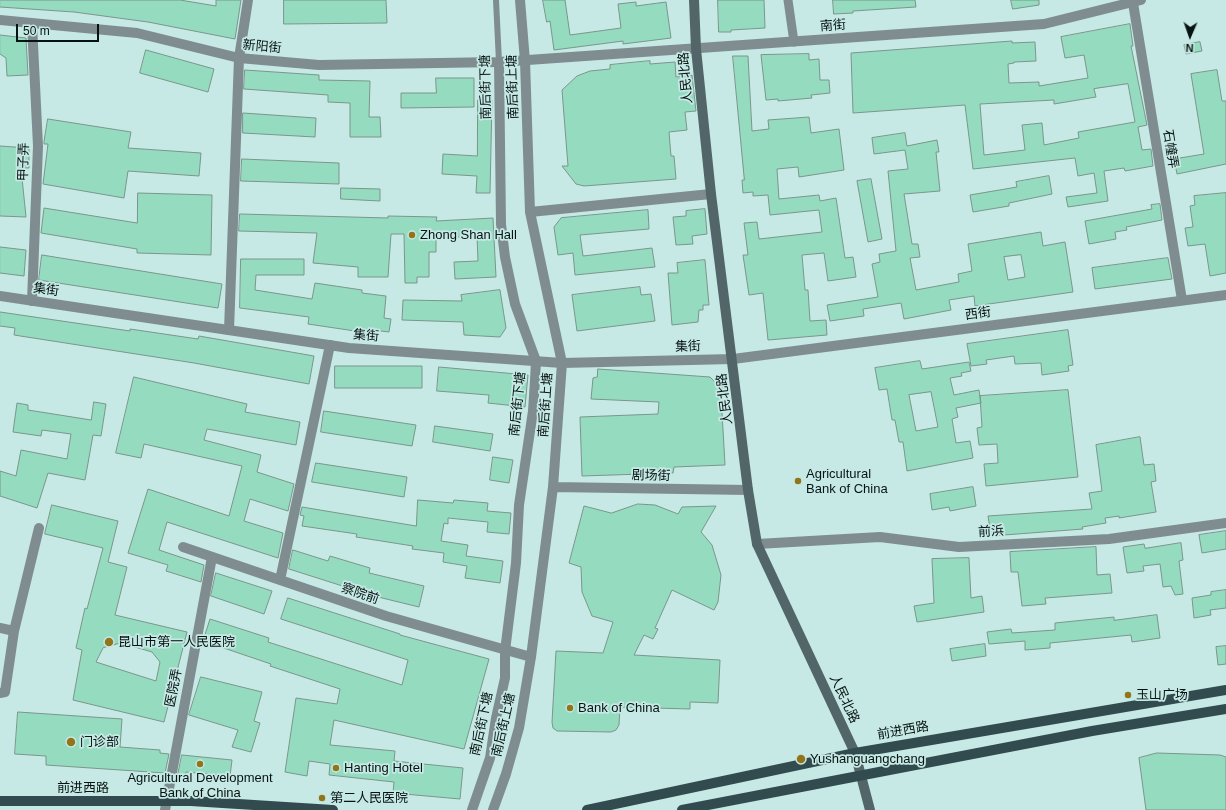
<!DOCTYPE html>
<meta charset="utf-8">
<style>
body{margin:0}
#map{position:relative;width:1226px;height:810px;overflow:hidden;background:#c6e9e5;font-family:Arial,sans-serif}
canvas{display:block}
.north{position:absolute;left:1170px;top:16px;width:40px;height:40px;-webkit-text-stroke:3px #c6e9e5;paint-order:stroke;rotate:182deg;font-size:11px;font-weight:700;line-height:16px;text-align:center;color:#071312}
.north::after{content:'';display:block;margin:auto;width:14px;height:18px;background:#071312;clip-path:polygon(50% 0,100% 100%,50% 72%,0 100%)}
.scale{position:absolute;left:16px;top:24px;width:83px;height:18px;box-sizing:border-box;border:2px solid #071312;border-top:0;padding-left:5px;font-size:12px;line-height:14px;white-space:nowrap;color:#071312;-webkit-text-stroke:3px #c6e9e5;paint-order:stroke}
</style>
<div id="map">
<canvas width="1226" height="810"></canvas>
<div class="north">N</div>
<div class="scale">50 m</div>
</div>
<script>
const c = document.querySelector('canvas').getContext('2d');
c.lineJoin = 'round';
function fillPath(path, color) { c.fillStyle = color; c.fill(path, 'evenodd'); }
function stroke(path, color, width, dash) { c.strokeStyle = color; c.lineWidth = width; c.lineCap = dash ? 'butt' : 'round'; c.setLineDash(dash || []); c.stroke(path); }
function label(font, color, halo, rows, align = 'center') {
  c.font = font + ' Arial,"Noto Sans SC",sans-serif'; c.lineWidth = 3.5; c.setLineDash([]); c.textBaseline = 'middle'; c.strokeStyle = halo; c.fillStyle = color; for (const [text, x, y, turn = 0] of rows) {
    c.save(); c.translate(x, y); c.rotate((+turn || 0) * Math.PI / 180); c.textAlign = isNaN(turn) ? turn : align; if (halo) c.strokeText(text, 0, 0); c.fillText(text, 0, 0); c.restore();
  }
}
const building = new Path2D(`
 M0,0H180L216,6V0H241L235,39L148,22L74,12L0,7Z
 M284,0H386L387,23L284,24Z
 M543,0H565L570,35L621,28L618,4L636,2V6L666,2L671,38L623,44V41L554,50L550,21L547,22Z
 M718,0H764L765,28L731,30V32H719Z
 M833,0H915L916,7L853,11V13L834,14Z
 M1011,0H1039V5L1013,9Z
 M1130,24L1133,46H1131L1147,125L1138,127L1142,150L1151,149L1153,166L1125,171L1124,168L1104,171L1108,201L1068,207L1066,197L1097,193L1094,173L1078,176L1075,158L973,169L965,105L853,113L851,53L1012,41V43L1035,42L1036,61L1014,62V63L1008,64L1009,83L1039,82V86L1088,78L1084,55L1065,58L1061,37ZM1128,84L1135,122L1078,132L1079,138L1044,145L1042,123L1022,125L1025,150L984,155L980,104L1054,100V104L1096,97L1094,89Z
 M0,35L26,38L28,75L7,76L6,58L0,54Z
 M1200,42L1202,51L1186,54L1184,45Z
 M146,50L214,69L208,92L140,73Z
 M809,54V60L819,59L820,80H829L830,93L811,95L812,98L778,101V99L766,100L761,55Z
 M733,56H748L752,131L769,129L768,120L809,117L811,133L839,129L844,170L799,177L798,167L777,169L779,199L819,195L820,201L836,198L845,258L853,257L856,277L828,281L824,253L802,255L805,290H808L810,321L826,320L827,335L768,340L763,293L749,295L743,255H748L744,223L757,222L759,239L822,232L819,210L770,215L768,195L753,196V192L743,193L742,180H744Z
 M650,61V64L675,62L676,77L692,75L696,111L685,112L687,130L669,132L671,156H674L676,179L584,186L576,184L562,166H568L562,90L577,76L590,71L610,69V65Z
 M245,70L319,75V80L370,81L369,117H380L381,137H350V103L328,102V95L244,89Z
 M1217,70L1222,101H1226V164L1177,174L1174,159L1204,154L1191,74Z
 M436,78H474V107L401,108V93H436Z
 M478,100H492L490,193H476L477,176L442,174L443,154L477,156Z
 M243,113L316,118L315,137L243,133Z
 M48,119L131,132L128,148L201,153L199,176L128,171L124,198L43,184L48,144H44V142Z
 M905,133L907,146L937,140L939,152H936L940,191L904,194L912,244H918L920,257L910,258L916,290L959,282L958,274L972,271L968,244L1041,232L1043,246L1065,242L1073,292L975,306L974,296L949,300L951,310L904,319L901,303L863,309L864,316L830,321L827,305L878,297L872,264L880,262L879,254L896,251L888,171L908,169L905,150L874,154L872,138ZM1021,255L1025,277L1008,280L1004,257Z
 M0,146L29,148V168H21L26,217L0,216Z
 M242,159L339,163V184L241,181Z
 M1049,176L1052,194L1009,203V206L973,212L970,195L1017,187L1016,182Z
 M871,179L882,239L868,242L857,181Z
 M341,188L380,189V201L341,199Z
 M138,193L212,195L211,255L137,253V249L41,233L44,208L137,223Z
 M1226,193V273L1210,276L1205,244L1188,246L1185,228L1193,227L1190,206L1195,205L1194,196Z
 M1160,204L1162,220L1126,227L1127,230L1115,232L1116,239L1089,244L1085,221L1152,209L1151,205Z
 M705,209L707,234L692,236L693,244L676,245L673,217L686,216V211Z
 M648,210L649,229L580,235L583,256L652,248L655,267L575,275L573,253L558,255L554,227L561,218Z
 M240,214L388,218V216L437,217L436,221L493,218L496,277L455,279L454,262L478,261L477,236L436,238V252H429V277H417V283H405L404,234H391L388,277H358V267L313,263L317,233L239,231Z
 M0,247L26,250L24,276L0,273Z
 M42,255L222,284L218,308L39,280Z
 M1168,258L1172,279L1095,289L1092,268Z
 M241,259H304V275H256L255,290L312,299L315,283L362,290V293L386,296L384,318L391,319L389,332L356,328L355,331L308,324L309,317L240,308Z
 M705,260L709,305H703V310H699L698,322L672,325L668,273H678L677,263Z
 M640,287L641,295L651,294L655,321L577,331L572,295Z
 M500,290L506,328L500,337L464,335L463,322L402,320L403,300L462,301L461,295Z
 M0,312L130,331V329L198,339L199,336L314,356L309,384L194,363L14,335L15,328L0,326Z
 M1068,330L1073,365L1068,366L1069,371L1042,375L1041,363L1015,364L1014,356L986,360L987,364L971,366L967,344Z
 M920,361L922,369L969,362L971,371L961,373L962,376L950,378L954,395L979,390L981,403L956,408L958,417L952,419L956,443L970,441L973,458L907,471L903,442H899L895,420H892L887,389L879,390L875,368ZM931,392L938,427L916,431L909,395Z
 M335,366H422V388H335Z
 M439,367L528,375L525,407L488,403L489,395L437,391Z
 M598,369L710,377L717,384H723L722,412L725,465L674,467L673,473L582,476L580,417L658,414L659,402L591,399L593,378L597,377Z
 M134,377L247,404L245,412L300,422L296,445L207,429L204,440L261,455L257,472L294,484L288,511L250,499L244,521L283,533L278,558L167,522L159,550L204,565L201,582L166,571L168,565L128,553L148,489L229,516L242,466L144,444L141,458L116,453Z
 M1068,390L1078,477L986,486L984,464L998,463L997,444L979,445L977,428L982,427L980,396Z
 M94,402L106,404L101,436L93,435L85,480L48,473L37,508L0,496V471L16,476L21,450L67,459L71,434L42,430L41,436L13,432L17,403L28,405V410L91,420Z
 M324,411L416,425L412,446L321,432Z
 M435,426L493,434L490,451L433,442Z
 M1140,437L1144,465L1154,464L1156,481L1151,482L1156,512L1119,518V516L1105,518L1106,523L1082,527L1083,529L991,536L988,516L1092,509L1089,493L1102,491L1096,445Z
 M493,457L513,460L509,483L490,480Z
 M316,463L407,477L404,497L312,482Z
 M973,487L976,506L950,511L949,507L932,510L930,494Z
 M418,500L453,503L454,500L488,503L487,511L511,513L509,534L487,532L488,522L448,518V524L444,523L441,541L468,545L466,556L503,561L500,583L465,578L467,566L443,562L444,553L412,549L413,546L356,537L357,534L302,526L304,516L300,515L302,507L416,526Z
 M638,504L655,505L678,514L682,507L716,506L701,532L712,545L721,575L718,602L714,610L672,590L655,628L658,629L653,639L644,635L634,655L720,660L718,703L690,702V709L620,707L619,725L616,730L611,732L557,731L553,728L552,722L556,651L603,653L613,622L592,616L582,592L581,567L569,563L584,506L611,513Z
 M52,505L118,521L108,562L127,567L115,615L187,632L164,722L73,700L82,650L76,648L85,608L87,609L103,548L45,534ZM121,643L152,652L160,662L156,681L96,662L103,648Z
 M1226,531V549L1202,553L1199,535Z
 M1181,543L1183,560L1179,561L1183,594L1175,595L1171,586L1163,587L1160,564L1143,566L1144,571L1127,573L1123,547L1144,544L1145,548Z
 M1096,547L1097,575L1110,574L1112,593L1045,598L1046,604L1022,606L1018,572H1011L1010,552Z
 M293,550L328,561L330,556L370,568L369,573L424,586L419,607L374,596L289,569Z
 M969,558L971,598L982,596L984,612L917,622L914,606L934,603L932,559Z
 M216,573L272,591L264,614L211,596Z
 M1226,590V608L1210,610L1211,615L1194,618L1192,598L1211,595V592Z
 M288,598L400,634V635L489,659L464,749L334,720L330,745L395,751L394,761L463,768L460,799L393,793L394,782L329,775L330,764L309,761L307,776L285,772L296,698L337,704L340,689L270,666L271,664L203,641L210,619L269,638L268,642L402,685L408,660L281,619Z
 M1157,615L1160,638L1132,642L1131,635L1050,643V648L1025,650V641L989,644L987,632L1011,629L1012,633L1055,630V623L1114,617V620Z
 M985,644L986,656L952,661L950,649Z
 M1226,646V664L1218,665L1216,647Z
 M201,677L262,692L254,721L260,723L251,752L232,747L238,730L189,715Z
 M18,712L122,719L120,747L160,750V753L169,754L165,773L46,765V756L15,754Z
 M1157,753L1220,755L1226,757V810H1146L1139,758Z
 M182,755L232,760L230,776L186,772L185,776L178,775Z`);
const service = new Path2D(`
 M496,0L499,62`);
const pedestrian = new Path2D(`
 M788,0L794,42`);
const minor = new Path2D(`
 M1133,3L1182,300
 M530,212L711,194
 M32,301L38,146L32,24
 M229,330L239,58L248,0
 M553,487L748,490
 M757,544L880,537L959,547L1109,539L1226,523
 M183,547L386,616L531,657
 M280,580L330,345
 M0,628L14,631L5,692L0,693
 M14,631L39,528
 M165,810L212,557
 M472,810L490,758L496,718L505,678V651L516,563L519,505L533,411L535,380L536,361L515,304L505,257L501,224L499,62
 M493,810L506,774L519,728L531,657L553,487L562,363L530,212L525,61L520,0`);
const tertiary = new Path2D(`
 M0,20L137,33L239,58L319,65L499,62L1044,24L1141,0
 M0,296L349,348L562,363L733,359L1226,295`);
const secondary = new Path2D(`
 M694,0L696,49L711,194L748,490L757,544L855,753L870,810`);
const primary = new Path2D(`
 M0,801H191L333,810
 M587,810L855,753L1226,690
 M682,810L1092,731L1226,709`);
const markers = [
 [412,235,4,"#92751b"],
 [798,481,4,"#92751b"],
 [109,642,5,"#92751b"],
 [1128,695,4,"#92751b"],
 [570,708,4,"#92751b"],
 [71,742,5,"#92751b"],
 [801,759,5,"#92751b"],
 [200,764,4,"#92751b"],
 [336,768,4,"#92751b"],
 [322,798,4,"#92751b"]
];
const streetNames = [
 ["南街",833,26,-4],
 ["新阳街",262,47,5],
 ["人民北路",686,78,-95],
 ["南后街下塘",486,87,-91],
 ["南后街上塘",513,87,-92],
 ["石幢弄",1170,149,81],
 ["甲子弄",24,162,-88],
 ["集街",46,290,8],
 ["西街",978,314,-7],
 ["集街",366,336,5],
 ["集街",688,347,-2],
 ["人民北路",725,399,-97],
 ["南后街下塘",518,404,-84],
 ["南后街上塘",546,405,-86],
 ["剧场街",651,476,1],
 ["前浜",991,532,-3],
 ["察院前",360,594,19],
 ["医院弄",174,688,-79],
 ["人民北路",844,699,65],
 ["南后街下塘",482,724,-78],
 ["南后街上塘",504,725,-77],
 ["前进西路",903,731,-10],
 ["前进西路",83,788]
];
const poiNames = [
 ["Zhong Shan Hall",420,235],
 ["Agricultural",806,474],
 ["Bank of China",806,489],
 ["昆山市第一人民医院",118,642],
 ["玉山广场",1136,695],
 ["Bank of China",578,708],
 ["门诊部",80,742],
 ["Yushanguangchang",810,759],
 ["Hanting Hotel",344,768],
 ["Agricultural Development",200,778,"center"],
 ["Bank of China",200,793,"center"],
 ["第二人民医院",330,798]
];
fillPath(building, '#95dbc0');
stroke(building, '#7a968a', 1);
stroke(service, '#808d90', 6);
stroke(pedestrian, '#808d90', 9);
stroke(minor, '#808d90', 10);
stroke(tertiary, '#808d90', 10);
stroke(secondary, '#526669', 10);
stroke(primary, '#324b4e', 10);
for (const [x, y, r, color] of markers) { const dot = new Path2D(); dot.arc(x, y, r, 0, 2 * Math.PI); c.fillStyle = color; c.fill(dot); stroke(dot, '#c6e9e5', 1.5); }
label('13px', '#071312', '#c6e9e5', streetNames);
label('13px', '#071312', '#c6e9e5', poiNames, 'left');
</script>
